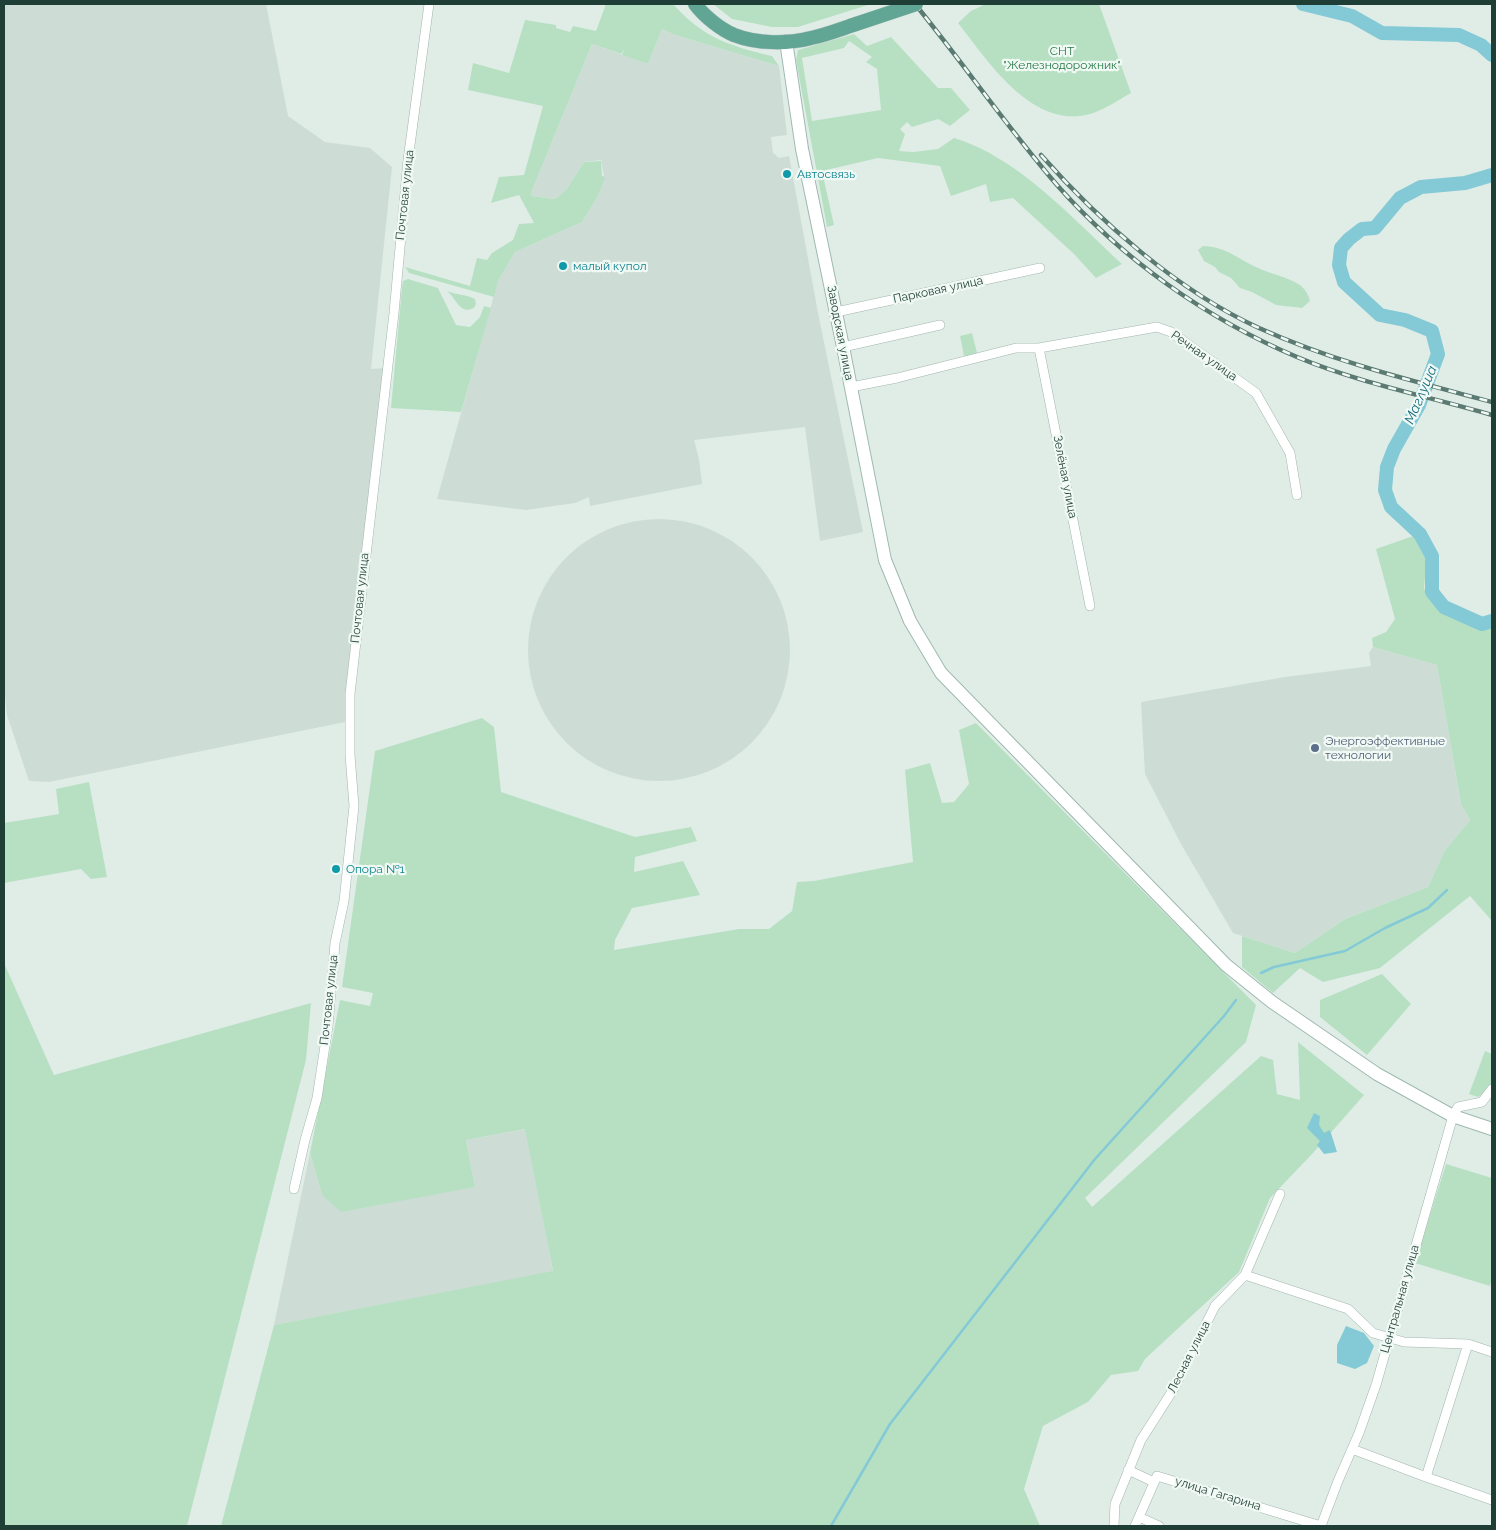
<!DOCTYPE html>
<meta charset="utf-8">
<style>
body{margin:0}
#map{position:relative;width:1496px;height:1530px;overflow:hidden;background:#e0ede7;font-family:Raleway,sans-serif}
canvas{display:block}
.frame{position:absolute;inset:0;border:5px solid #1f3e36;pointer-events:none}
</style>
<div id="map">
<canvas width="1496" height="1530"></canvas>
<div class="frame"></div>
</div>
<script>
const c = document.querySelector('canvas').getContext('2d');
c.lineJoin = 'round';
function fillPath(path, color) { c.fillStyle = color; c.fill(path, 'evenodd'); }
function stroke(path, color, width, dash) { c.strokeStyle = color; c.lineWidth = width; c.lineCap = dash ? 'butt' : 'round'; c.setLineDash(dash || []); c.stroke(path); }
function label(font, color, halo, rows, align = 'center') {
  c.font = font + ' Raleway,sans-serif'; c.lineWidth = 4.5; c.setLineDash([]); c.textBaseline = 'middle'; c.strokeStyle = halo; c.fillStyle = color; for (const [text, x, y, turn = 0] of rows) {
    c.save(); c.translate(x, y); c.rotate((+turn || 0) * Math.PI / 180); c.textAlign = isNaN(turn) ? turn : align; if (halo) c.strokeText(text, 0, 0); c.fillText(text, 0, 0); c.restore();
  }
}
const built = new Path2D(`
 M4,4H266L288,116L325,142L370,148L392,167L371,369L387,368L350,721L49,782L29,781L7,715L4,687Z
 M662,29L675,35L779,66L787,135L771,137L773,153L779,158L789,156L819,318L863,532L820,541L805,427L694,440L699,459L702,484L590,506L589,497L575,503L526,510L437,499L498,281L515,252L582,222L598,196L604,176L601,160L584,162L566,190L555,199L532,196L531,193L592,44L648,64Z
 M528 650a131 131 0 1 1 262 0a131 131 0 1 1-262 0Z
 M1373,647L1437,665L1461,804L1470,820L1445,850L1428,887L1345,919L1295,953L1233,933L1181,844L1145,774L1141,702L1285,677L1371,666L1369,653Z
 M526,1129L553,1272L274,1325L310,1153L322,1195L475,1187L466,1140Z`);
const green = new Path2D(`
 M606,4H673C703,38 730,46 772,56L779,66L675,35L662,29L648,64L622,55L624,49L621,54L592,44L531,193L532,196L555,199L566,190L584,162L601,161L602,176L605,177L598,196L582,222L515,252L498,281L494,297L409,273L405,267L470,286L477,258L487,260L492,253L513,240L519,224L534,223L519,195L491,203L499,177L524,175L543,106L468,90L473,63L509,73L525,20L556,25V28L570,32L573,26L596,31Z
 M713,4H871L798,27H772L732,19Z
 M986,4H1099L1131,93C1118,100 1104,110 1090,114C1032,130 988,61 958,23L971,11Z
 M854,34L867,46L891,37L938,88H951L970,110L950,126L938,119L912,127L907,122L900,129L905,134L899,151L913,152L938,149L954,138C1018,157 1073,219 1122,264L1096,278L1074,254L1013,198L990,202L986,184L951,196L940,166L878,158L822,171L834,225L827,227L796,60L798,50ZM849,41L872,57L866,62L877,69L881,110L812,121L802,58L844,48Z
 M1203,246C1227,247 1236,258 1256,267C1270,274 1286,276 1300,285C1306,290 1308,294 1310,301L1302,308L1276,305L1252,292L1240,288L1231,278L1219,272L1215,267L1204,261L1198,250Z
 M408,279L438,288L456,325L470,327L480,317L484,306L491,308L461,412L391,408L402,288L403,281Z
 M447,291C456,295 466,294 475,299L476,304L474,308C459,315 457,299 447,291Z
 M972,333L977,353L964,356L960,336Z
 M1416,535L1427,556L1424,588L1427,594L1441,610L1479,628L1492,625V921L1470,896L1380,968L1323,982L1300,968L1273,993L1242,967V936L1295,953L1345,919L1428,887L1445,850L1470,820L1461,804L1437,665L1373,647L1372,638L1386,632L1395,619L1376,549Z
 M482,718L494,727L501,792L635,837L691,827L697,841L635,857L634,872L683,861L700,895L632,908L615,940L614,950L739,929H769L792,911L797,882L814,881L913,862L905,770L930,763L942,803L954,802L969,784L959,730L976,723L1256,1005L1246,1042L1085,1198L1092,1207L1261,1056L1273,1060L1277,1094L1300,1100L1298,1042L1364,1095L1313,1153L1270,1198L1239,1272L1145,1359L1138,1371L1111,1375L1088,1402L1043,1426L1024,1489L1040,1526H221L274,1325L553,1271L525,1129L466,1140L475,1187L341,1212L322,1195L310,1153L340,1000L370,1006L373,993L342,987L375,751Z
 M89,782L107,877L91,879L81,869L4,883V823L59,814L56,789Z
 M4,963L54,1075L311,1003L306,1060L187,1526H4Z
 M1382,974L1411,1004L1367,1055L1320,1017V1000Z
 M1485,1051L1492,1054V1080L1489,1090L1478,1097L1469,1094Z
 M1446,1164L1492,1178V1278L1490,1286L1415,1263Z`);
const water = new Path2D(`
 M1314,1113L1320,1116L1319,1125L1324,1133L1330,1130L1337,1152L1324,1154L1317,1145L1320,1141L1307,1128Z
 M1346,1326L1364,1333L1374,1346L1367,1363L1355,1369L1337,1363V1345Z`);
const stream = new Path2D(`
 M1261,973L1274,967L1345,951L1385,928L1428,908L1447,890
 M831,1526L890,1424L1095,1159L1224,1016L1236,1000`);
const river = new Path2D(`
 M1303,4L1352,16L1382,33L1459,35L1481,45L1492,55
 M1492,175L1465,183L1421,187L1400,198L1375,228L1362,229L1349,239L1341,248L1339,265L1344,282L1380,315L1405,320L1432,331L1438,354L1419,405L1394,449L1387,467L1385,490L1391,507L1420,534L1432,556V592L1444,607L1482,624L1492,621`);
const street = new Path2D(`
 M836,312L1040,268
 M843,347L940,325
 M1039,348L1090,606
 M851,387L897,378L1016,348H1039L1157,327L1171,332L1256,393L1290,453L1297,495
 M294,1189L305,1140L317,1098L328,1026L335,943L344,901L354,806L350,755V694L394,313L408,160L429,4
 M1245,1275L1348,1309L1373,1333L1404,1342L1468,1344L1492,1352
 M1352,1449L1426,1477L1492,1500
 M1128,1470L1154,1482
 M1426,1477L1468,1344
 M1139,1517L1159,1526
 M1114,1526L1115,1504L1141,1440L1173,1390L1215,1306L1245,1275L1280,1194
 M1135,1526L1157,1476L1321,1526
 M1321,1526L1338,1481L1359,1433L1376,1385L1453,1116L1458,1107L1482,1102L1492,1089`);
const secondary = new Path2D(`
 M786,41L802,149L843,347L885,560L910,621L941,673L1226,965L1272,1002L1377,1074L1453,1116L1492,1129`);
const primary = new Path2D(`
 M695,4C704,16 720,29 734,35C757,44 788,44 811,38C826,35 841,29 856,24`);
const rail = new Path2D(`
 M915,4C963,63 1007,127 1057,185C1122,259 1207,319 1297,357C1359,383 1427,396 1492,415
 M1041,155C1099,221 1178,291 1259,328C1334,362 1413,381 1492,402`);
const primaryBridge = new Path2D(`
 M856,24L916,4`);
const markers = [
 [787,174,5,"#0f9aa8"],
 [563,266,5,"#0f9aa8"],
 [1315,748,5,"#5c6f8a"],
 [336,869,5,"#0f9aa8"]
];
const parkNames = [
 ["СНТ",1062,51],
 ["\"Железнодорожник\"",1062,65]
];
const cultureNames = [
 ["Автосвязь",797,174],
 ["малый купол",573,266],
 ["Опора №1",346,869]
];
const streetNames = [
 ["Почтовая улица",405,195,-84],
 ["Парковая улица",938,290,-12],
 ["Заводская улица",840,333,79],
 ["Речная улица",1204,356,35],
 ["Зелёная улица",1065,477,79],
 ["Почтовая улица",360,598,-84],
 ["Почтовая улица",329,1000,-84],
 ["Центральная улица",1400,1299,-74],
 ["Лесная улица",1189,1357,-63],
 ["улица Гагарина",1218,1494,17]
];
const serviceNames = [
 ["Энергоэффективные",1325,741],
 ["технологии",1325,755]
];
const waterNames = [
 ["Маглуша",1421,395,-67]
];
fillPath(built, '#cedcd6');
fillPath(green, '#b7e0c3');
fillPath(water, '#84c9d6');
stroke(stream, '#84c9d6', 2.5);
stroke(river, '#84c9d6', 14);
stroke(street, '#a2b5ae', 10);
stroke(secondary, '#9eb9b0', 14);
stroke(primary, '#c0c9c7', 15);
stroke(street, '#fff', 9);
stroke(secondary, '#fff', 12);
stroke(primary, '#61a695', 14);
stroke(rail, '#5a7a72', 4.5);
stroke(rail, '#f1f9f5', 2.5, [8]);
stroke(primaryBridge, '#c0c9c7', 15, []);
stroke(primaryBridge, '#61a695', 14);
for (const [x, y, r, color] of markers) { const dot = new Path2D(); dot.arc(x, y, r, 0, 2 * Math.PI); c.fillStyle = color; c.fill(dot); stroke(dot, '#f1f9f5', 2); }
label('12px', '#267947', '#f1f9f5', parkNames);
label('12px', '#0d838f', '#f1f9f5', cultureNames, 'left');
label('12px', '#1f3e36', '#f1f9f5', streetNames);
label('12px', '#4e5e75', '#f1f9f5', serviceNames, 'left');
label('italic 14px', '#156c7f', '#f1f9f5', waterNames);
</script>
